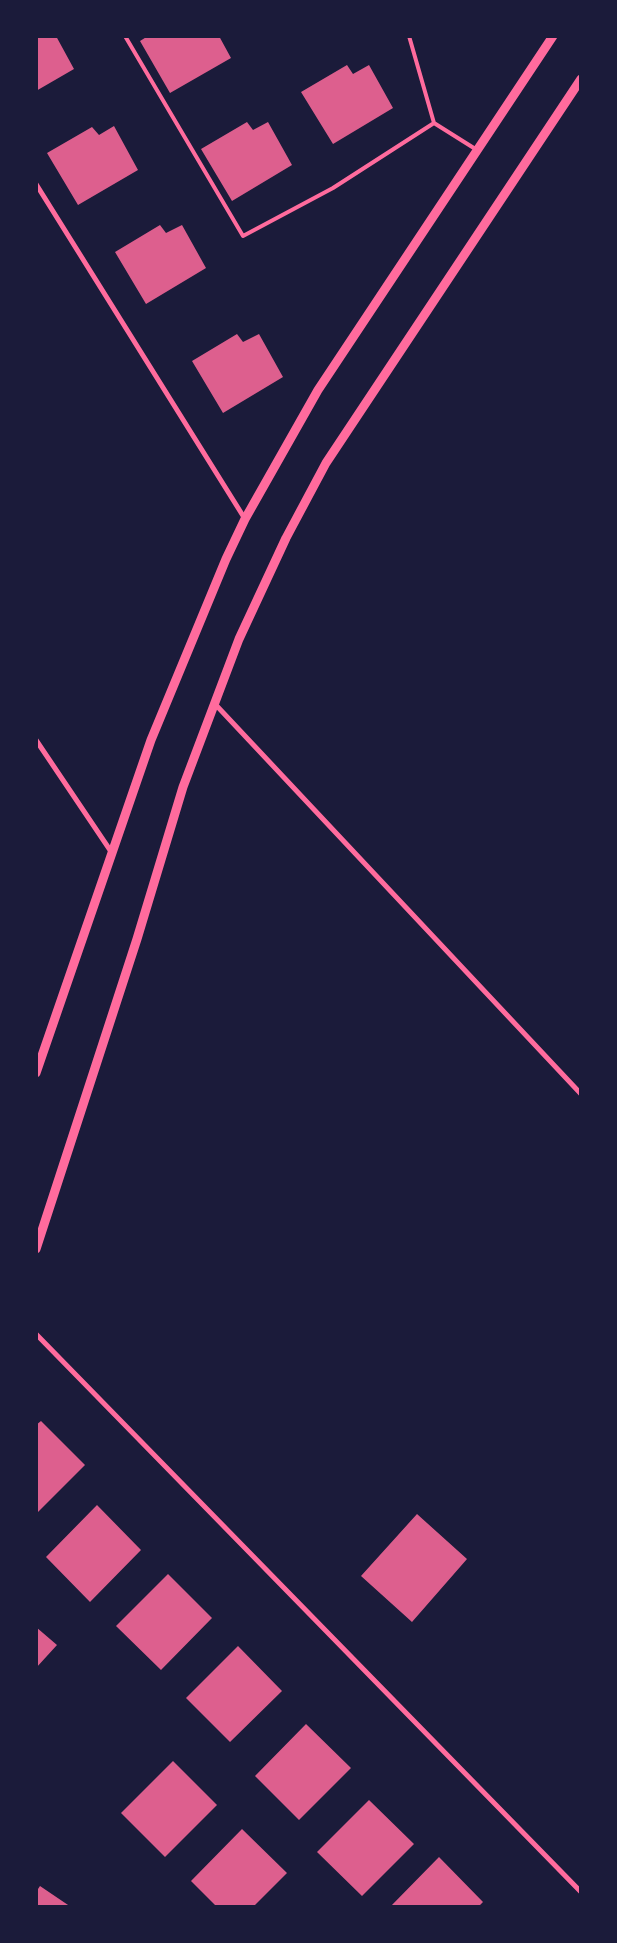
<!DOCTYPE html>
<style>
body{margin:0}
#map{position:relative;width:617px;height:1943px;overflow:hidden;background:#1b1b3a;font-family:Manrope,sans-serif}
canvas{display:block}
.frame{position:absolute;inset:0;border:38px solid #1b1b3a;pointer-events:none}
</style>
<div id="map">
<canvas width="617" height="1943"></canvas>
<div class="frame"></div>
</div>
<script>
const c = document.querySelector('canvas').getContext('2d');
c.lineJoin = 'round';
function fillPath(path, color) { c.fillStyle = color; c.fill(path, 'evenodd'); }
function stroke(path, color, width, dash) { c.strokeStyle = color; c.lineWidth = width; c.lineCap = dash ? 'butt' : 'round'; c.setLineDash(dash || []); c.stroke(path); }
const building = new Path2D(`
 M36,36H56L74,69L36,91Z
 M148,36H219L231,58L170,93L140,41Z
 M347,65L353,74L369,65L393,108L333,144L301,92Z
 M247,122L253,130L268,122L292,165L232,201L201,149Z
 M114,126L138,170L78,205L47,153L92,127L99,135Z
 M160,225L166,233L182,225L206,268L146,304L115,252Z
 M237,334L243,342L259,334L283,377L223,413L192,361Z
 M41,1421L85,1465L36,1514V1425Z
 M97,1505L141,1550L90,1602L46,1557Z
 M417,1514L467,1559L412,1622L361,1576Z
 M168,1574L212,1618L161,1670L116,1626Z
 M36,1627L57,1645L36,1668Z
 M238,1646L282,1691L230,1742L186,1698Z
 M306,1724L351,1768L299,1820L255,1776Z
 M173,1761L217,1805L165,1857L121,1813Z
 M369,1800L414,1844L362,1896L317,1852Z
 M242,1829L287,1873L253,1907H217L191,1881Z
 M439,1857L483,1902L478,1907H390Z
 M40,1886L71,1907H36V1892Z`);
const service = new Path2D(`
 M125,36L243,236L333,188L434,123
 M409,36L434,123L477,150`);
const minor = new Path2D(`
 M36,184L245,519
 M215,704L581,1094
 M36,740L112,853
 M36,1334L581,1892`);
const tertiary = new Path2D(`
 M36,1073L151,740L226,559L245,519L318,390L553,36
 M36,1249L137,939L183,787L239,639L286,538L326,463L581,79`);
fillPath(building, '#dd5f8e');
stroke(service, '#ff6b9d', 4);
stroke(minor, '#ff6b9d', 5);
stroke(tertiary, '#ff6b9d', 9);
</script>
